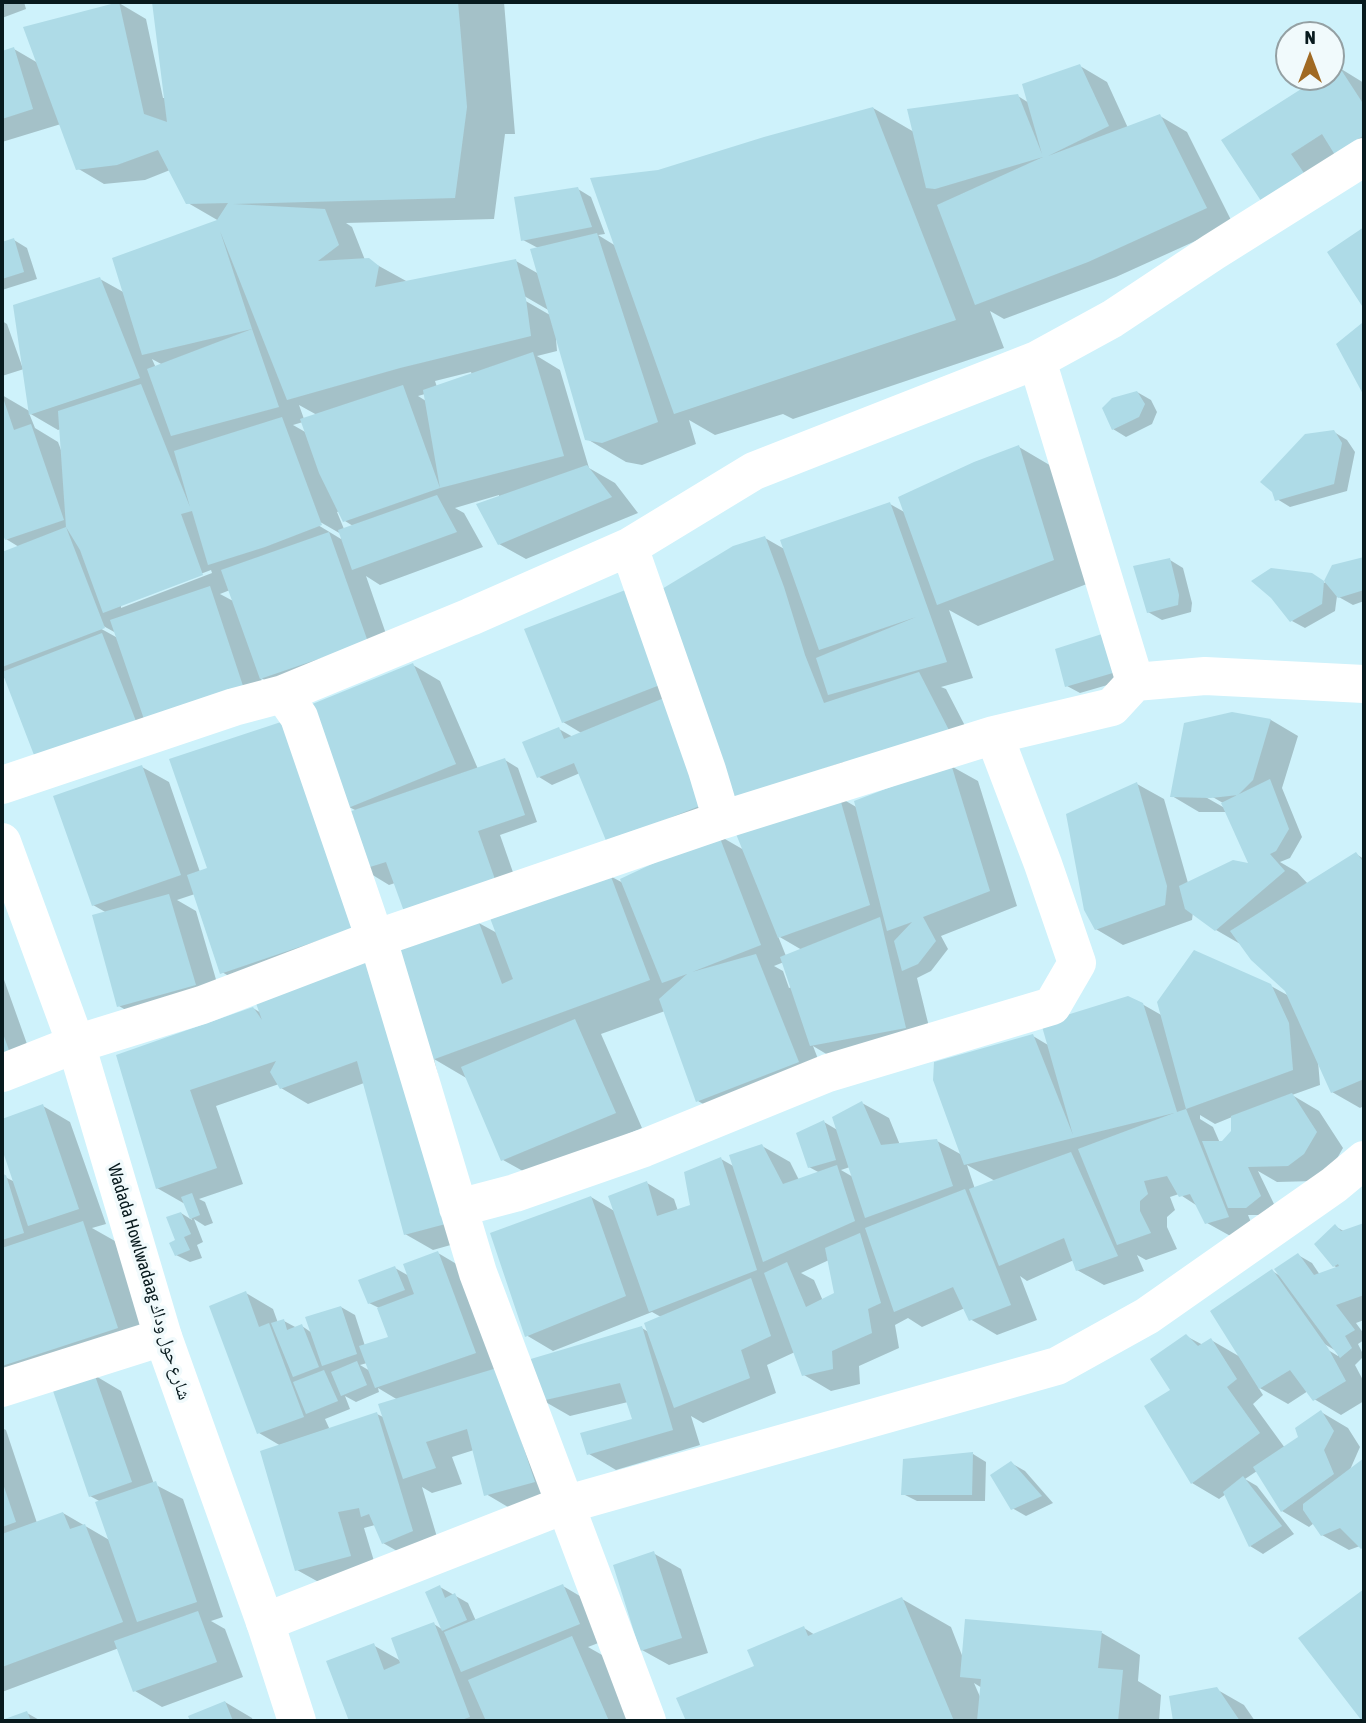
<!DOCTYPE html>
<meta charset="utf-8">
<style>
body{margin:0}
#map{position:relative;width:1366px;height:1723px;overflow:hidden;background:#cef2fb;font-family:"Asap Condensed",sans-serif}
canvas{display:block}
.frame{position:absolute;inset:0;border:4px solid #081a1e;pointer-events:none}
.north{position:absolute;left:1275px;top:21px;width:70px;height:70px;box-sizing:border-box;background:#f1fafc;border:2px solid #94a0a3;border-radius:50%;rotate:0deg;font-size:19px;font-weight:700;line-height:28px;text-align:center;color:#081a1e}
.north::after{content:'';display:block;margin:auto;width:24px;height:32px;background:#a06a24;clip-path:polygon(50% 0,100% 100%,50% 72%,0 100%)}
</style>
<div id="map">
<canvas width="1366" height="1723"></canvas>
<div class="frame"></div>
<div class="north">N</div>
</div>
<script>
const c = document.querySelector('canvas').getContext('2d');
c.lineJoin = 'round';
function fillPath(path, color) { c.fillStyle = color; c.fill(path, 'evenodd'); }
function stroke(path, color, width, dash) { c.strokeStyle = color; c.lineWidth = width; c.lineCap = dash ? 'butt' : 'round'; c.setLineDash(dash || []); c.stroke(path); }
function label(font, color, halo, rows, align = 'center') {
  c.font = font + ' "Asap Condensed","Noto Naskh Arabic",sans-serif'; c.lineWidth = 7; c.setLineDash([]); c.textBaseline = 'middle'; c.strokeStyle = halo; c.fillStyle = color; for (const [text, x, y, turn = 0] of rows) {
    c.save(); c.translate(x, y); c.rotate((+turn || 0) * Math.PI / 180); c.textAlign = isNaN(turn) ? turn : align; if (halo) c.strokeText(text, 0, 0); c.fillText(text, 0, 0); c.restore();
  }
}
const shadow = new Path2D(`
 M2,2H24L26,9L2,18Z
 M154,2H504L515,134H505L494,219L346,223L352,227L365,260H368L408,282L516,261L539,274L538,248L523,240L578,189L591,197L605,234L598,235L616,246L659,171L873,108L914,132L1018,96L1029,103L1080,66L1107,82L1128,128L1160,116L1187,132L1233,224L1116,277L1004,319L990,311L1004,348L793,419L783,414L715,435L689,420L696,444L642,465L626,462L587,439L558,339H556L557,351L537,356L560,370L589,468L615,483L638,513L526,559L499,544V495L455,508L464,513L483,547L380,585L366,576L394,657L289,694L261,678L271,708L174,740L2,677V553L19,547L6,539L2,527V395L31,412L24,369L2,376V321L7,324L22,366L100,279L125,293L219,221L188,203L170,170L145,180L104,184L77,168L61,124L2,142V53L14,49L38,63L119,3L146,19L163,98H166ZM519,293L550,311V315L517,296ZM152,359L163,365L156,368ZM471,372L472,375L437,387L435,381ZM425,394L426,401L418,396ZM299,405L317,415L304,419ZM29,413L58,430L61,429V450L58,442L35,428ZM303,422L307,433L293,425ZM340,511L345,521L353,526L344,529L337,512ZM315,519L341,534V539L313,522ZM211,570L212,573L121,608V604ZM230,590L235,602L220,594ZM98,623L116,633V637L96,626Z
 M1338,67L1364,83V168L1266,206L1323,77H1331V72Z
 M14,240L27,248L37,279L2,290V244Z
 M1137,392L1151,400L1157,412L1152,424L1126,437L1113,429Z
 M1334,432L1347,440L1355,452L1347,491L1290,507L1277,499Z
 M1019,447L1058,470L1092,582L978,626L949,610L973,678L941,687L946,689L978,751L636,857L580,773L552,785L539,777L559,729L573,737L583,734L563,722L655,607L765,538L786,550L890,504L906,513Z
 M1364,558V601L1353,605L1337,596L1335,611L1305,628L1292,621L1312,575L1325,583L1333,567Z
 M1170,560L1183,568L1192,603L1191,612L1162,620L1148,612Z
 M1057,650L1135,677L1080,693L1067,686Z
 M413,665L440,681L478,769L505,760L518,768L537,822L500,835L523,901L395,883L389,885L371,874L397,952L477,922L497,933L610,876L625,884L718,835L744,850L839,797L858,808L951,766L978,781L1017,906L941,936L948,949L931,971L917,978L933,1043L838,1061L813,1046L825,1077L725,1117L698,1101L665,1011L601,1034L642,1128L530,1175L503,1160L468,1079L434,1059L479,1237L433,1250L405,1234L364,1083L308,1104L281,1088L279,1084L216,1106L243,1184L199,1199L205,1202L213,1223L205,1226L194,1219L203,1242L197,1245L202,1258L190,1262L176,1255L181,1213L192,1220L185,1204L157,1188L118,1057L253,1008L261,1013L260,995L222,972L195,894L177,900L196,911L222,1000L146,1022L119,1006L107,913L93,905L142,767L169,782L200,872L209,869L287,722ZM347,806L357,811L350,813ZM778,936L802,950L786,956ZM784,962L792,987L789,988L783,971L774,966Z
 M1232,714L1271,720L1298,736L1282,788L1302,837L1290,858L1280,862L1297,872L1308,884L1356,854L1364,859V1106L1360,1108L1332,1092L1318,1061L1320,1085L1292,1095L1319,1111L1343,1148L1331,1169L1315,1181L1277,1182L1258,1171L1274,1204L1260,1215H1248L1255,1232L1234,1238L1207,1223L1199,1207L1179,1194L1170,1197L1175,1210L1167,1217V1227L1177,1249L1146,1260L1137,1255L1144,1271L1104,1285L1077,1270L1074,1260L1027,1281L1020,1276L1037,1320L997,1335L970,1319L965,1308L922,1327L908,1318L895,1325L899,1348L859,1366L860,1384L831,1391L804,1375L795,1352L767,1365L776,1393L703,1423L691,1416L700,1445L616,1470L589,1454L634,1421L628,1402L570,1416L542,1400L642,1328L650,1333L661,1317L652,1312L553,1351L526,1335L591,1197L616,1212L647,1183L674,1199L678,1211L692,1206L721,1159L735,1167L762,1146L790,1162L799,1180L820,1173L809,1167L824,1122L839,1131L862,1103L889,1118L900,1145L937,1141L962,1155L1033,1036L1048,1045L1142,1004L1163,1016L1271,986L1289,996L1286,989L1242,945L1216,930L1193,912L1192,920L1123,945L1096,929L1137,784L1164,799L1188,883L1251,865L1227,812H1199L1172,796ZM1204,792L1223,803V807L1202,795ZM1200,1115L1215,1124L1232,1117L1233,1131L1223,1143H1220L1213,1127L1200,1119ZM967,1165L995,1181L975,1189ZM850,1167L853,1177L841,1170ZM829,1260L836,1294L823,1301L814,1280L801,1273Z
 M2,974L37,1072L2,1085Z
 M43,1106L70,1122L106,1224L92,1228L122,1245L156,1350L2,1384V1167L5,1177L15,1182L2,1144V1121Z
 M1364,1225V1320L1356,1323L1364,1334V1340L1358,1344L1364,1356L1355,1365L1364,1382V1401L1341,1415L1314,1399L1308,1391L1288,1404L1258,1387L1263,1395L1253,1404L1285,1448L1300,1438L1321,1412L1348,1428L1360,1447L1349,1472L1364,1460V1549L1360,1546L1349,1550L1322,1535L1314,1523L1309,1527L1282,1511L1257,1471L1245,1479L1257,1486L1294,1534L1263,1554L1250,1546L1226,1494L1219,1499L1192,1483L1173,1391L1186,1336L1203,1345L1211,1340L1242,1358L1272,1271L1282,1277L1298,1255L1312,1263L1320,1275L1338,1268L1334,1266L1335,1226L1345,1232ZM1321,1342L1338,1352V1356L1320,1345Z
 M438,1253L465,1269L562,1498L513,1510L486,1494L474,1450L452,1457L462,1484L432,1493L422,1487L440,1547L411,1559L383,1543L375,1525L364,1528L377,1571L324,1585L297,1570L281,1446L259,1433L246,1293L273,1309L278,1323L284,1321L297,1328L302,1326L312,1333L341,1307L355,1315L365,1346L390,1338L379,1308L369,1303L395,1268L409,1276ZM367,1363L370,1371L360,1365ZM378,1388L398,1400L385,1418L377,1414L330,1430L325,1419L350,1409L345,1396L356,1402L379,1392Z
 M94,1375L121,1391L154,1484L183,1499L223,1617L211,1621L225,1629L243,1677L162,1707L135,1691L119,1648L2,1692V1428L6,1430L37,1523L63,1513L111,1541L101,1502L90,1496Z
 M973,1454L986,1462L985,1501H917L903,1494L905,1460Z
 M1011,1463L1025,1471L1053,1503L1026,1516L1012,1508Z
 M653,1553L681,1569L708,1653L669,1665L642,1650Z
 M563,1586L590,1602L606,1640L588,1647L611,1660L637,1721H351L329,1662L373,1645L401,1661L434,1624L443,1630L440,1587L468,1603L476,1621Z
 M1364,1591V1721L1300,1638Z
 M902,1599L951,1627L963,1658L1102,1633L1140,1655L1138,1681L1161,1695L1159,1721H688L679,1699L756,1667L804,1628L815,1635ZM974,1683L982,1688L981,1699Z
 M1216,1689L1244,1705L1255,1721H1175L1171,1697Z
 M225,1702L252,1718L253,1721H192L190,1717Z
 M27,1713L41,1721H4Z`);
const building = new Path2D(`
 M119,2L144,114L167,122L152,2H458L467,107L455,198L233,204L325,209L339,245L318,261L369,258L379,266L375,287L516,259L526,299L531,336L400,368L287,400L220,231L252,329L142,355L112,258L217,220L228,203L186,204L158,150L117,165L76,170L23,27Z
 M14,47L33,109L2,119V51Z
 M1080,64L1109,126L1048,156L1160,114L1207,208L1088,262L975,305L937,205L1043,157L935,189L926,188L907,109L1018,94L1042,154L1022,84Z
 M1338,65L1364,105V135L1335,155L1322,134L1291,154L1308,179L1265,207L1221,140L1320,77H1331V70Z
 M873,107L956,320L674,414L590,178L658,170L764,137Z
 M578,187L592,227L521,241L514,197Z
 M1364,227V309L1327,252Z
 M597,233L658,422L602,443L585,440L530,249Z
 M14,238L24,272L2,279V242Z
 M100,277L140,378L29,415L13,305Z
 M1362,323L1364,326V396L1336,344Z
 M252,329L279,407L171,436L147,369Z
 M533,352L564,456L440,488L423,390Z
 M141,384L190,507L174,451L282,417L322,525L265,547L208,565L192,511L181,514L203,575L103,613L80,550L66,527L58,411Z
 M403,385L440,488L343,522L319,473L300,419Z
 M1137,391L1145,404L1139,417L1112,430L1102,408L1112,398Z
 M2,395L14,430L31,424L64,520L5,540L2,532Z
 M1334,430L1342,443L1334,484L1275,501L1272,492L1260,482L1305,434Z
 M1019,445L1054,560L937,605L898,497L974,462Z
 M587,465L612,497L498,545L476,504Z
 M437,495L457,532L352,570L338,530Z
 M890,502L947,662L828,695L816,658L916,617L819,650L780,540Z
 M66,527L105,628L2,667V552Z
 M329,532L368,642L260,679L221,570Z
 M765,536L784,587L805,655L824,703L919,672L952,736L846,771L843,762L730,801L657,592L733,546Z
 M1364,557V590L1338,598L1324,581L1332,565Z
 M1170,558L1179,595L1178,605L1147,613L1133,566Z
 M1271,568L1312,573L1324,581L1322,604L1290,622L1271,598L1251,581Z
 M210,586L245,692L146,725L110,620Z
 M628,589L665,683L562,723L524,629Z
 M102,633L139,729L39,768L2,672Z
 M1102,634L1123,670L1065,687L1055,649Z
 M413,663L456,764L348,808L305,707Z
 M669,696L712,801L607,843L574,763L537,778L522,742L559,727L564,739Z
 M1232,712L1271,719L1253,780L1238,795L1211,798L1170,797L1184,723Z
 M287,720L358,927L220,974L187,875L207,868L169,759Z
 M505,758L525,815L478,831L497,885L406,917L386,862L360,870L340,815Z
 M951,764L990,891L923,917L936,941L918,964L902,971L894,941L912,922L887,931L854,801Z
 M142,765L181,875L92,906L53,796Z
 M1270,779L1289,829L1276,851L1270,854L1285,871L1215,931L1185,909L1179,886L1233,860L1248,863L1221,803Z
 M1137,782L1167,886L1165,905L1095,930L1084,910L1066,814Z
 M839,795L870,905L778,938L732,824Z
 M718,833L761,945L692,972L756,954L799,1062L696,1102L659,999L687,974L662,983L620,879Z
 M1356,852L1364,863V1079L1331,1093L1285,991L1251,960L1230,931Z
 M610,874L650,980L432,1060L392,952L478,920L502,984L513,979L490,918Z
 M169,894L196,985L117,1007L92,915Z
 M880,917L906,1028L810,1046L780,957Z
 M1194,950L1271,984L1289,1023L1293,1070L1186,1109L1157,1002Z
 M375,954L453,1222L404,1235L357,1061L280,1089L270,1072L276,1061L190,1090L217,1168L156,1189L116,1055L253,1007L262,1020L253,995Z
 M1128,996L1143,1003L1177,1112L1186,1109L1229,1217L1205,1224L1190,1194L1179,1197L1167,1176L1144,1181L1148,1194L1140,1201V1211L1151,1233L1117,1245L1078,1149L1174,1113L964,1165L933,1080L934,1062L1033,1034L1073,1135L1041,1023Z
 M575,1019L616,1113L501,1161L461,1067Z
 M2,1031L11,1056L2,1060Z
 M1292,1093L1317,1132L1304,1154L1288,1166L1248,1167L1261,1196L1246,1208H1228L1202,1141H1222L1231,1131V1116Z
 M862,1101L881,1145L937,1139L953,1186L865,1218L832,1117Z
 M43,1104L79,1209L28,1226L2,1149V1119Z
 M824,1120L836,1160L808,1168L796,1133Z
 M762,1144L783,1184L837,1165L855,1221L763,1262L729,1155Z
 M1071,1152L1118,1256L1076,1271L1064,1238L999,1266L969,1189Z
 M721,1157L757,1270L649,1312L608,1196L647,1181L657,1216L690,1205L684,1172Z
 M6,1175L24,1233L2,1240V1176Z
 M965,1189L1011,1305L969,1321L953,1287L894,1312L865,1228Z
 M192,1193L200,1215L190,1219L181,1197Z
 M591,1196L626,1296L525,1337L490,1233Z
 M181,1212L191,1234L184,1237L190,1250L175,1256L169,1243L175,1240L166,1217Z
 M83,1221L118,1328L2,1366V1248Z
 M1364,1223V1295L1336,1305L1355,1330L1345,1336L1352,1348L1340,1358L1274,1269L1298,1253L1314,1275L1339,1266L1338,1264L1333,1267L1314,1244L1335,1224L1341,1231Z
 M860,1233L881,1303L868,1309L872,1333L832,1351L833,1369L802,1376L764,1273L787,1262L806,1307L834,1293L825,1248Z
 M438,1251L476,1353L375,1388L359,1346L388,1337L377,1308L414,1294L403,1264Z
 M395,1266L405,1290L368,1304L358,1280Z
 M1272,1269L1328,1348L1346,1381L1313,1401L1290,1370L1259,1389L1210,1311Z
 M751,1278L771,1336L741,1350L750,1378L674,1408L644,1323Z
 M246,1291L259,1327L269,1323L304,1417L257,1434L209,1306Z
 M341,1306L357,1354L322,1366L305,1317Z
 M284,1319L287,1330L302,1324L319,1367L293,1377L271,1323Z
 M642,1326L673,1430L587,1455L580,1433L632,1419L620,1383L541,1401L524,1361Z
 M1186,1334L1198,1346L1211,1338L1237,1379L1227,1387L1260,1433L1191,1484L1144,1406L1170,1390L1150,1359Z
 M357,1361L367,1385L341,1396L331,1372Z
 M497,1368L535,1482L484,1496L467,1429L426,1442L436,1468L403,1479L378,1404Z
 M324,1370L338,1401L306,1414L293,1382Z
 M94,1373L132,1482L89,1497L52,1388Z
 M1321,1410L1334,1431L1324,1450L1334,1474L1281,1512L1253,1467L1298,1437L1295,1428Z
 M377,1412L413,1531L382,1544L369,1514L361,1517L359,1508L338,1512L351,1556L295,1571L260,1451Z
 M973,1452L972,1495H901L903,1459Z
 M1364,1458V1547L1361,1549L1340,1528L1321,1536L1303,1510V1504Z
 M1011,1461L1042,1496L1011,1510L990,1475Z
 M1243,1476L1282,1526L1249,1547L1223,1492Z
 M2,1481L16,1522L2,1527Z
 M156,1481L197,1602L137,1622L95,1502Z
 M63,1512L70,1529L85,1524L123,1622L2,1667V1534Z
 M654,1551L682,1638L640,1651L613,1565Z
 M563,1584L580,1624L461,1672L444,1632Z
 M440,1585L445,1598L455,1593L467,1620L442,1631L425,1592Z
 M1364,1589V1721H1362L1298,1638Z
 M902,1597L954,1721H686L676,1698L754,1666L747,1650L804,1626L808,1636Z
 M198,1611L217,1662L133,1692L114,1641Z
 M965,1619L1102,1631L1098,1668L1123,1670L1118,1721H977L981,1679L960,1677Z
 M434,1622L470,1717L458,1721H349L326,1661L374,1643L384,1670L400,1663L391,1638Z
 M572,1636L609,1721H486L468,1680Z
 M1217,1687L1240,1721H1173L1169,1696Z
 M225,1701L233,1721H190L188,1716Z
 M27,1711L31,1721H2V1720Z`);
const minor = new Path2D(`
 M1037,360L1135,682
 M629,547L707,770L722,820
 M283,694L299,717L375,939L382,953L478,1273L647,1721
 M2,785L234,707L283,694L470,617L629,547L754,471L1037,360L1112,319L1213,252L1364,157
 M2,1073L76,1044L202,1005L375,939L722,820L994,735L1112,707L1135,682L1205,676L1364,684
 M458,1208L515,1193L644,1148L828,1073L1052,1006L1077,963L1043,864L994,735
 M2,1388L163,1337
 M265,1622L564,1505L1057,1366L1147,1316L1334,1185L1364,1160`);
const tertiary = new Path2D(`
 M2,842L76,1044L163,1337L265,1622L297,1721`);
const streetNames = [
 ["Wadada Howlwadaag شارع حول وداك",149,1282,73]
];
fillPath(shadow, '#0003');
fillPath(building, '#aedbe7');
stroke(minor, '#fff', 38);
stroke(tertiary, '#fff', 38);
label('18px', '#081a1e', '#f1fafc', streetNames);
</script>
